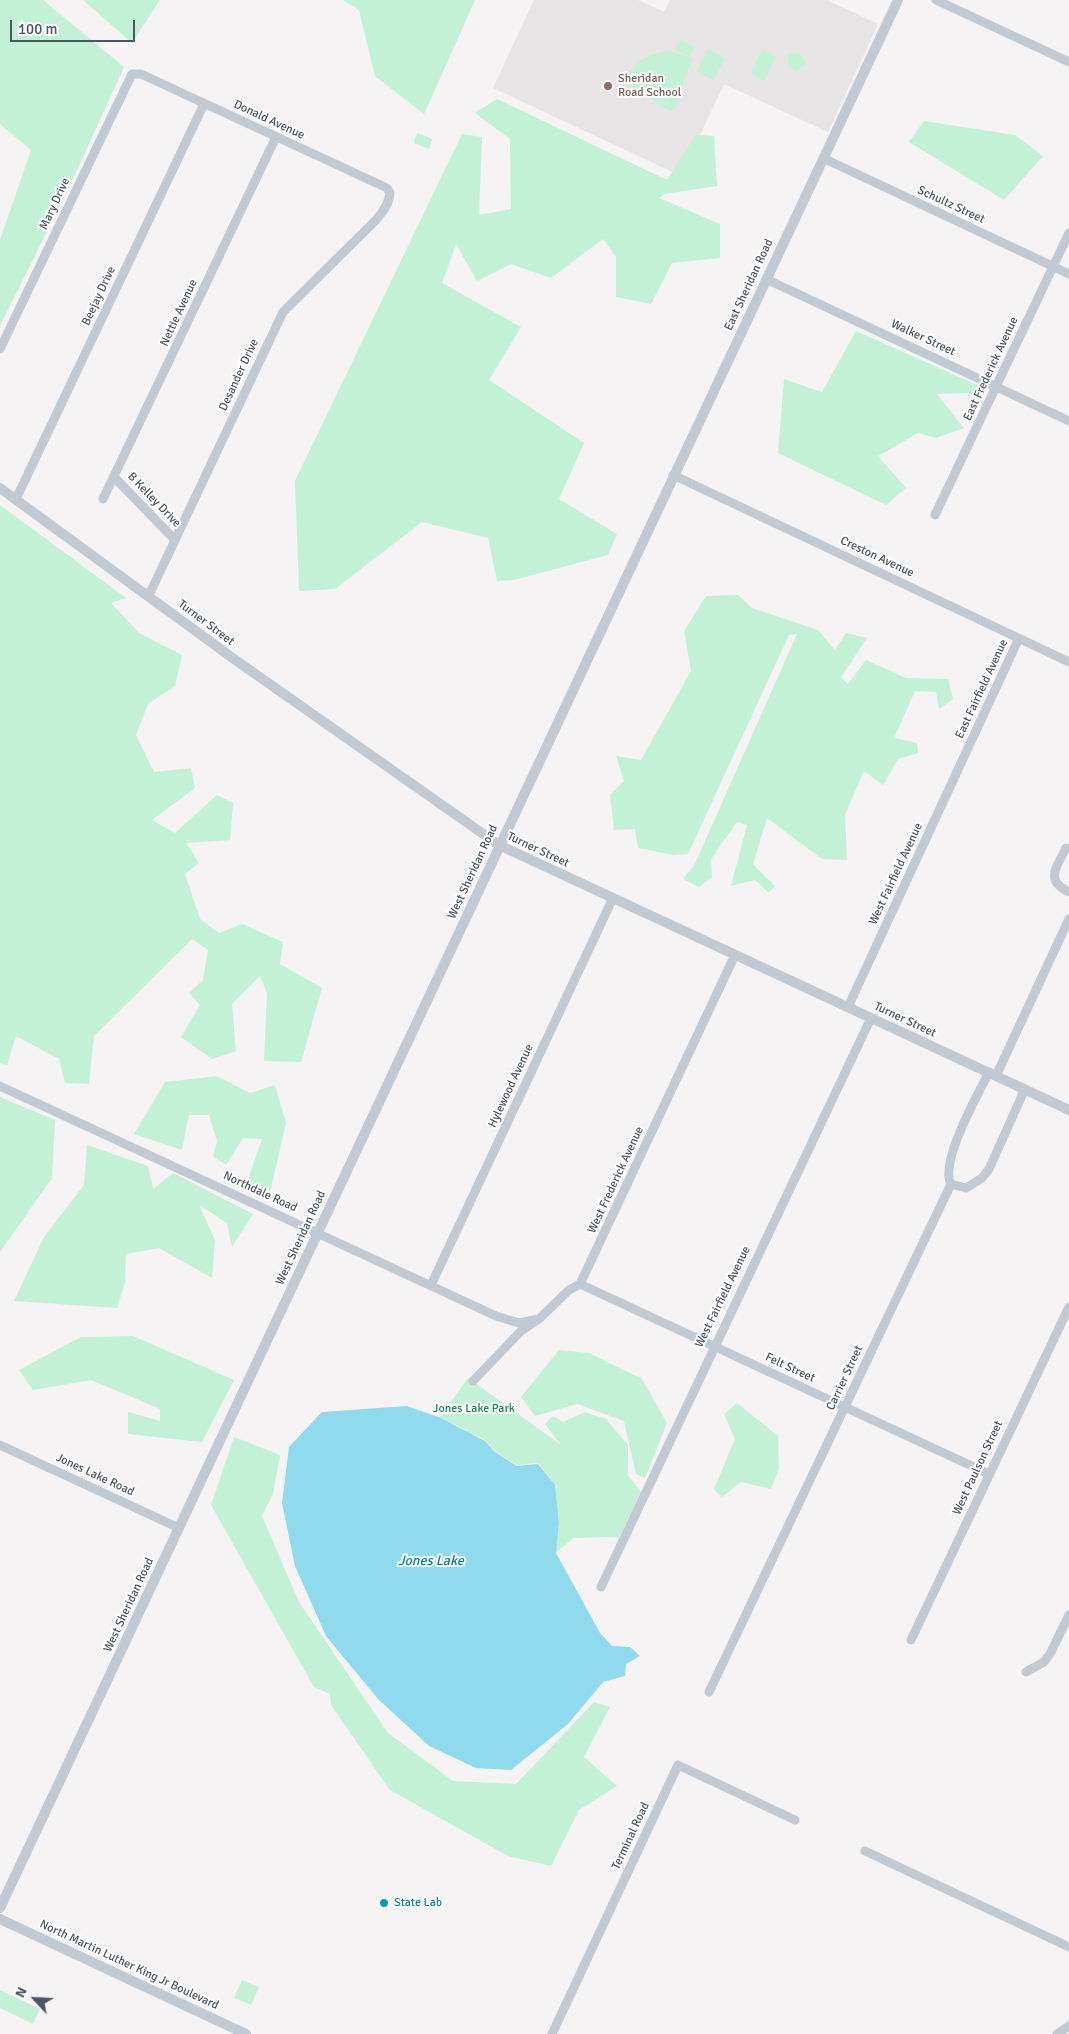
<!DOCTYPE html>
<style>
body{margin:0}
#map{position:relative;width:1069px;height:2034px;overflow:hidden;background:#f5f3f3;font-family:Signika,sans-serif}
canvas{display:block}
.north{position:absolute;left:10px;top:1974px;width:50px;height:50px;-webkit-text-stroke:4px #fff;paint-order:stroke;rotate:295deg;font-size:14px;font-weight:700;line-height:20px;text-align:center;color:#4a5661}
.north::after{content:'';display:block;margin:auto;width:18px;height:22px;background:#4a5661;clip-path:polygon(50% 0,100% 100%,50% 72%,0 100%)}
.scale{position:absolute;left:10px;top:20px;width:125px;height:22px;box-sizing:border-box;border:2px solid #4a5661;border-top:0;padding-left:6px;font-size:15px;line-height:18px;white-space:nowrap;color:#4a5661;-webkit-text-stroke:4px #fff;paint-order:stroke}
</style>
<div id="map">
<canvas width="1069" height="2034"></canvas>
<div class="north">N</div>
<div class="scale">100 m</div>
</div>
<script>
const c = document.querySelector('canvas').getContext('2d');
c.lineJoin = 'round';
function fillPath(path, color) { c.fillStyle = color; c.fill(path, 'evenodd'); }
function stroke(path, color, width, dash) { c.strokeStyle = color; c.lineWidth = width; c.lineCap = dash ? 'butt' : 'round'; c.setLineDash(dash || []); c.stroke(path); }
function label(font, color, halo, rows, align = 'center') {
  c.font = font + ' Signika,sans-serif'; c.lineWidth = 4; c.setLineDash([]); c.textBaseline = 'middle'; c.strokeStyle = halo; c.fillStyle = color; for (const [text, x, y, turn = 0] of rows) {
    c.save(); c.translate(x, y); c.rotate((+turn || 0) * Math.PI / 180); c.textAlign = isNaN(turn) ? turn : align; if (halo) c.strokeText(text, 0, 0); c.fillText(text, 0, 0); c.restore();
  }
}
const education = new Path2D(`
 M534,0H638L664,12L670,0H827L878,24L828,132L724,84L681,176L493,88Z`);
const green = new Path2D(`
 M0,0H43L124,67L72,181L0,326V240L31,150L0,124Z
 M83,0H160L132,43Z
 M343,0H475L424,114L375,76L359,10Z
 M680,40L694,47L689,56L675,50Z
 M708,49L725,58L714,80L697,71Z
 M762,50L776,57L764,81L751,74Z
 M670,51L692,58L675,109L669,111L624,80C637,60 646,54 670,51Z
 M792,53L799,54L806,62L796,72L787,61L788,56Z
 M497,99L667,180L696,135L714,136L717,186L664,194L659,198L720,224V258L672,263L651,304L616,297V257L603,239L551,278L511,264L477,281L456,244L442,283L521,327L489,380L584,443L559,499L617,534L608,555L514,580L497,581L488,538L422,522L335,589L299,591L295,481L462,134L482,137L479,215L511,209L510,139L475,113Z
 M924,121L1015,135L1043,156L1004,200L909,142Z
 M418,133L432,139L429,149L414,143V140Z
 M856,331L977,385L976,393L937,394L964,428L936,438L918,433L878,456L906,488L886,505L778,453L784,379L822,392Z
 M0,505L126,598L111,603L139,633L182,655L175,686L148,704L136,735L154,772L191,768L195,788L152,820L175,833L217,795L233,803L230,840L186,843L199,863L185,874L200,919L219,933L242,924L283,942L280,964L322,988L301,1062L264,1061L267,993L260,976L232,1004L236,1051L212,1059L181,1037L200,1005L189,993L203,980L208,950L192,939L94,1036L89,1084L65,1083L59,1059L16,1036L7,1065L0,1063Z
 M738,595L752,608L818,630L835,650L846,633L867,638L841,677L848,684L866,660L906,678L948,679L953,699L939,709L936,692L915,691L894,738L917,743L918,753L898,759L883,785L864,771L845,815L847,860L822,859L767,818L753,864L775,886L769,893L755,880L731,886L747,825L737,822L711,859L712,877L699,887L683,879L694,866L797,634L789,635L688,854L673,855L638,848L635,829L614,830L610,795L624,781L616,756L641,760L691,671L684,631L706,596Z
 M217,1076L250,1093L275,1085L286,1123L270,1192L246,1185L262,1139L243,1138L226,1165L213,1156L217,1141L209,1115H189L182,1150L134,1134L165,1082Z
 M0,1097L55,1120L52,1178L0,1252Z
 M87,1145L148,1166L153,1189L173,1173L253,1214L232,1247L227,1223L199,1205L215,1240L212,1278L159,1248L126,1254L125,1282L117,1308L14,1301L44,1237L84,1185Z
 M133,1336L234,1380L202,1442L128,1434V1412L160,1421V1409L91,1380L33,1390L19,1370L81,1337Z
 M559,1350L589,1353L642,1379L667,1423L645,1478L636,1474L624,1421L577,1404L535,1416L521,1397Z
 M468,1378L561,1445L545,1424L553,1416L563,1422L585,1412L606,1419L628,1445V1475L641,1492L619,1537L573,1538L556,1553L559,1523L555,1485L538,1463L517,1465L496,1452L485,1440L440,1417Z
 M737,1403L778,1436L779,1469L771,1489L741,1482L722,1497L714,1489L735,1439L724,1414Z
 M234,1437L280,1455L273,1494L262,1516L299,1602L388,1733L453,1781L516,1784L594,1702L610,1707L584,1757L617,1786L579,1810L551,1866L508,1856L390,1790L331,1705L330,1694L314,1687L211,1505Z
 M242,1980L259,1987L251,2005L234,1998Z
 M0,1990L40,2009L33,2024L0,2008Z`);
const water = new Path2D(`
 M407,1406L441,1418L485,1441L495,1452L517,1466L538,1464L555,1485L559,1523L556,1553L600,1633L612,1646L630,1647L640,1656L626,1664L625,1676L603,1682L568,1724L511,1770L476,1768L429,1746L378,1699L326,1636L295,1566L282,1503L289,1447L322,1412Z`);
const minor = new Path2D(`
 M936,0L1069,62
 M823,158L1069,274
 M766,279L1069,421
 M0,349L132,74H141L387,188L390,193C389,204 383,212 376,220L283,312L149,595
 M673,475L1069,662
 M115,478L175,540
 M16,499L204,104
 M103,499L276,137
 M935,515L1069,233
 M1069,849L1066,848C1057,867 1044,880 1069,892
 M848,1007L1019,638
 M996,1076L1069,919
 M0,1086L496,1316L519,1323L539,1319
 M951,1184L966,1188L982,1178L989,1169L1025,1089
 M580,1284L989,1474
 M431,1285L613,898
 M473,1381L521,1331L539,1319L569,1290L580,1284L735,955
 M0,1445L179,1528
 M601,1587L871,1018
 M911,1640L1069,1307
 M1026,1672L1044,1662L1051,1652L1069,1615
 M709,1692L951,1184C939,1162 978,1095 989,1072
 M865,1851L1069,1947
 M552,2034L678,1765L795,1820
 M1057,2034L1069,2026`);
const tertiary = new Path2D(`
 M0,488L234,659L499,845L1069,1110
 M0,1908L898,0
 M0,1919L246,2034`);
const markers = [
 [608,86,5,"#8d6e63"],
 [384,1903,5,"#0f9aa8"]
];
const educationNames = [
 ["Sheridan",618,79],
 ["Road School",618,93]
];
const streetNames = [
 ["Donald Avenue",269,120,25],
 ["Mary Drive",55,204,-65],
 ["Schultz Street",951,205,25],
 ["East Sheridan Road",749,285,-65],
 ["Beejay Drive",99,296,-65],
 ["Nettie Avenue",179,313,-65],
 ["Walker Street",923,338,25],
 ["East Frederick Avenue",991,369,-65],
 ["Desander Drive",239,375,-65],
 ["B Kelley Drive",154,500,46],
 ["Creston Avenue",877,557,25],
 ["Turner Street",206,623,37],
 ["East Fairfield Avenue",982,689,-65],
 ["Turner Street",538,850,25],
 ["West Sheridan Road",473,872,-65],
 ["West Fairfield Avenue",896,874,-65],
 ["Turner Street",905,1020,25],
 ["Hylewood Avenue",511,1086,-65],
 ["West Frederick Avenue",616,1180,-65],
 ["Northdale Road",260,1192,25],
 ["West Sheridan Road",301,1238,-65],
 ["West Fairfield Avenue",723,1297,-64],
 ["Felt Street",790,1368,25],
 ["Carrier Street",845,1378,-65],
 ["West Paulson Street",978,1468,-65],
 ["Jones Lake Road",95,1475,25],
 ["West Sheridan Road",129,1605,-65],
 ["Terminal Road",631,1836,-65],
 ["North Martin Luther King Jr Boulevard",129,1965,25]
];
const parkNames = [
 ["Jones Lake Park",474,1409]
];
const cultureNames = [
 ["State Lab",394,1903]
];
const waterNames = [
 ["Jones Lake",431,1561]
];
fillPath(education, '#e6e4e5');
fillPath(green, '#c3f1d5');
fillPath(water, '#90daee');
stroke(minor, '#c1cad2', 9);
stroke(tertiary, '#c1cad2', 10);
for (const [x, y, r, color] of markers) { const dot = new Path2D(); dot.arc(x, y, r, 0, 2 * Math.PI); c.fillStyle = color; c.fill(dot); stroke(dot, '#fff', 2); }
label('12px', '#785e54', '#fff', educationNames, 'left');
label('12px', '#4a5661', '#fff', streetNames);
label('12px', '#17864f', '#fff', parkNames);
label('12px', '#0d838f', '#fff', cultureNames, 'left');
label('italic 14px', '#0c7c9b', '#fff', waterNames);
</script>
